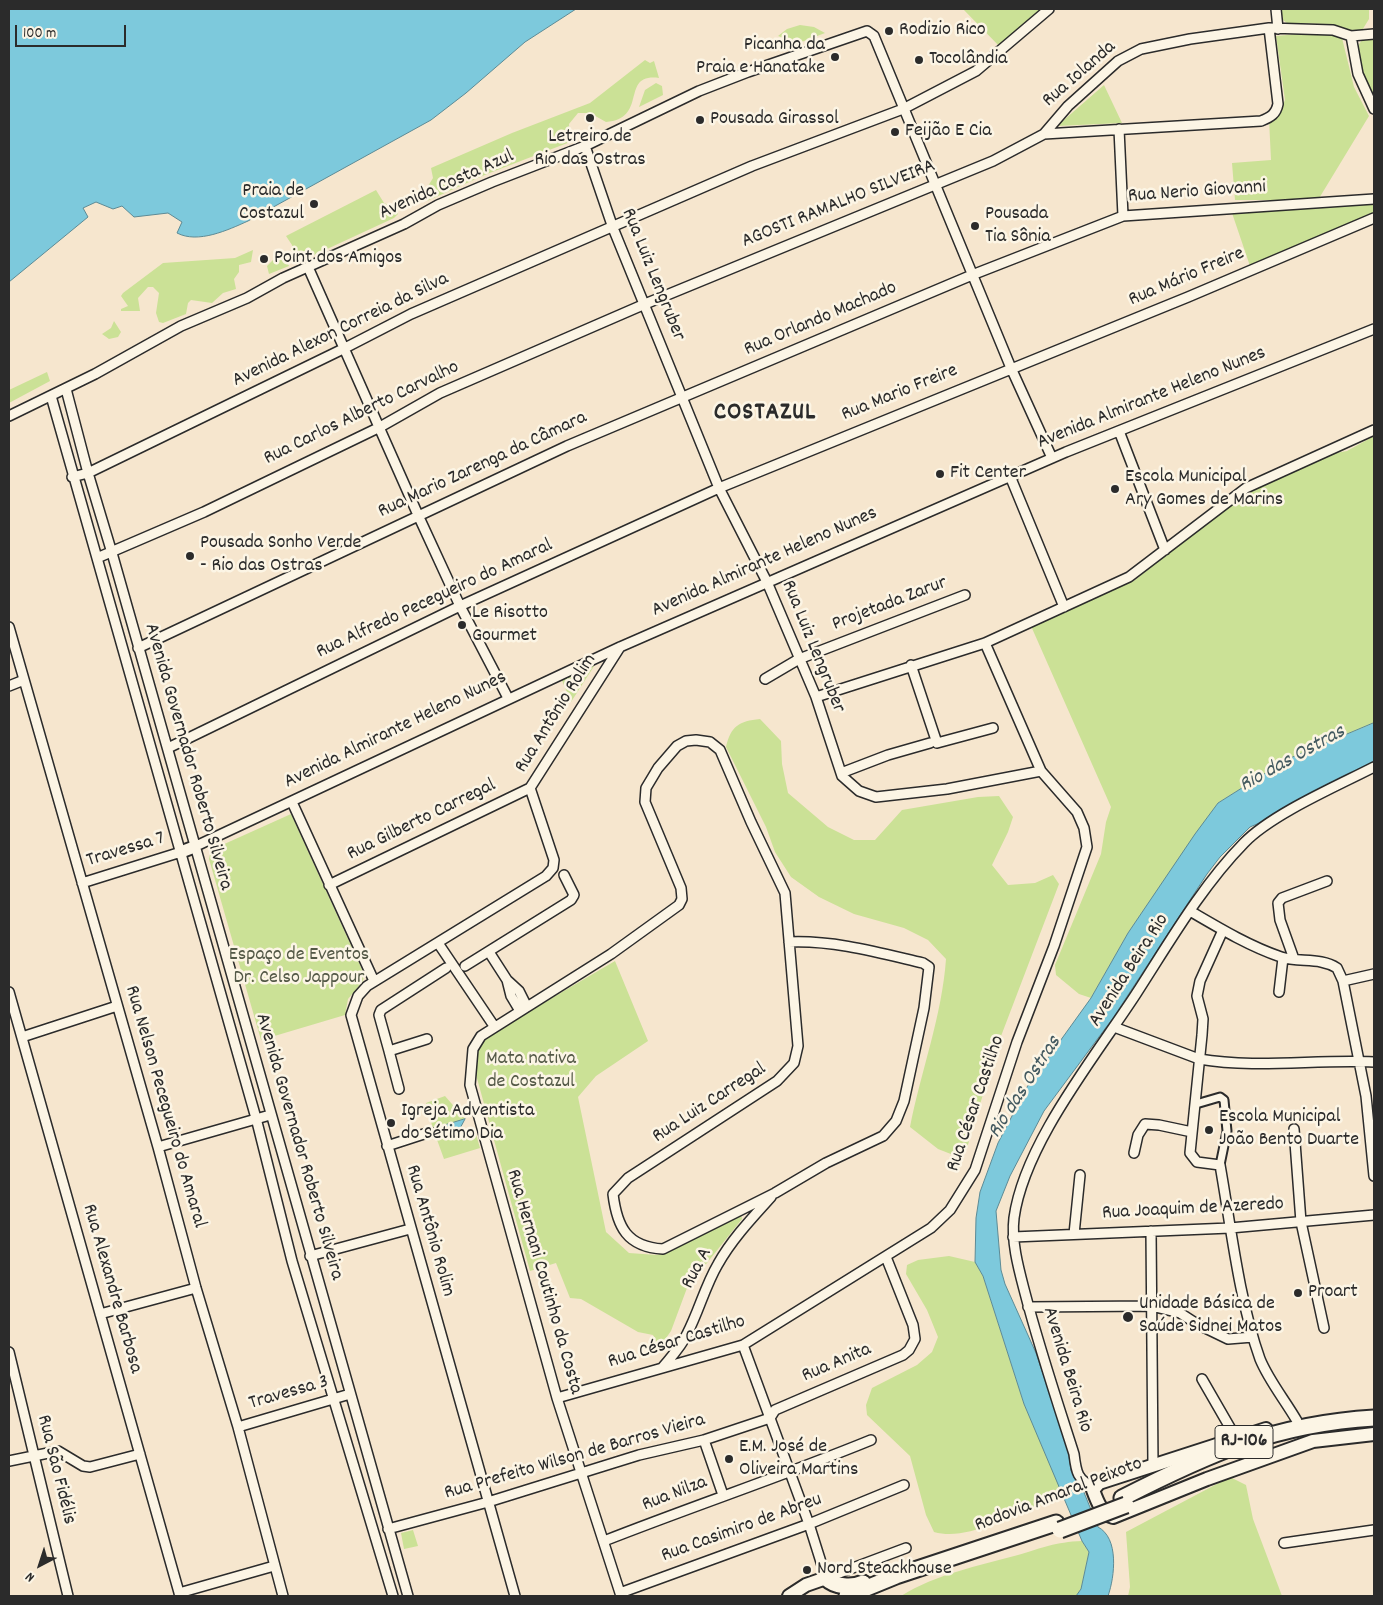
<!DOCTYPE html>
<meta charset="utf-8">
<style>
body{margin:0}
#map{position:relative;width:1383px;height:1605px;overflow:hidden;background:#f6e6ce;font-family:Dekko,sans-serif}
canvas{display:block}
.frame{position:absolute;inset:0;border:10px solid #2b2b2b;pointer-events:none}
.north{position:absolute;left:15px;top:1540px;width:50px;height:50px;-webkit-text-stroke:4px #fcf5e5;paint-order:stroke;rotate:220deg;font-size:14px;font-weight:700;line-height:20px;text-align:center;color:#2b2b2b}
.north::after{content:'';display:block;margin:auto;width:18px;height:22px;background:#2b2b2b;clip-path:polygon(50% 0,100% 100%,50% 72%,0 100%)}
.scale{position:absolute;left:15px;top:25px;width:111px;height:22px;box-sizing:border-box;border:2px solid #2b2b2b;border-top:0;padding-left:6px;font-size:15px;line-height:18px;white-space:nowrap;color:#2b2b2b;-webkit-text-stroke:4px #fcf5e5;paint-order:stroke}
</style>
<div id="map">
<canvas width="1383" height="1605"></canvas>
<div class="frame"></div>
<div class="north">N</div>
<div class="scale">100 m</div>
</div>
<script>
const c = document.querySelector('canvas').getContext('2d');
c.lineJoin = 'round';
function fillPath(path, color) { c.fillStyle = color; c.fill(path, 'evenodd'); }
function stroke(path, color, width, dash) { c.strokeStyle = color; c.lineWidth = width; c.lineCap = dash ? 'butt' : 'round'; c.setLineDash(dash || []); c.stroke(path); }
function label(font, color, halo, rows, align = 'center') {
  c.font = font + ' Dekko,sans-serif'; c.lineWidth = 5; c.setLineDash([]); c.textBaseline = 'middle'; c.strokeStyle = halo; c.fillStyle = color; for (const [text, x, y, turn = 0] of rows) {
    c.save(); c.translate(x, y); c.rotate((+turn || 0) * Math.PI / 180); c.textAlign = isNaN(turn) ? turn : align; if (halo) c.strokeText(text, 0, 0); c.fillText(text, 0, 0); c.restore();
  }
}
const green = new Path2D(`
 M963,9H1046L1001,48Z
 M1281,9H1369V19L1361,32H1354L1329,24L1287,23L1283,20Z
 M800,25L814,27L825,33L799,43L778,36L787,29Z
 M1309,33L1339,35L1342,38L1354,87L1369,116L1318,200H1235L1232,163L1271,160L1269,119L1279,113L1285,100L1276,36Z
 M1374,38V99L1365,79L1357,47L1362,40Z
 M645,60L650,63L654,61L659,78C619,73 649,119 606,122L590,113H578L569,124L570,142L487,174L427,201L425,191L433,178L431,168L512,133L590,103Z
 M656,83L662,86L663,95L639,107L645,90Z
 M1104,85L1122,123L1057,126Z
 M376,190L384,203L398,209V214L394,218L299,262L294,259L292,245L286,236Z
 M1374,203V214L1250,266L1232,213Z
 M253,250L251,262L239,265V272L234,279L236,289L223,293L212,303L191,300L188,303L186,314L163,323L159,322L156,313L159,293L153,287H148L138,298L140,311H121V309L128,306L121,296L123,293L163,263L235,258Z
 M275,258L287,261L289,266L269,274L267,266Z
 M114,321L121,332L118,337L109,339L102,334L111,328Z
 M47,372L50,381L9,403V390Z
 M1374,436V723L1288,759L1218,803L1128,933L1091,998L1079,994L1056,975L1055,965L1101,854L1106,822L1111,807L1031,626L1135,580L1232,502L1251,491L1330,454L1347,451Z
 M598,660L571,702L561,678Z
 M760,719L781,741L782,764L788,793L828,827L854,840H875L902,810L978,797L999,796L1013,817L1008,832L992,865L1008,885L1035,883L1053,875L1059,884L998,1044L967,1148L961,1158L938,1149L910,1127C921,1071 942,1016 946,959L928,940L904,928L854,914L819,897L791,877L775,852L766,827L726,747C731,726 739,721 760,719Z
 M291,814L364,974L363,981L348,999L345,1015L261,1040L209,859L211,850Z
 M615,961L648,1041L596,1076L578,1097L606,1232L629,1253L657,1255L741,1214L742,1219L687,1288L671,1331L659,1348L653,1335L638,1332L581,1299L570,1298L556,1263L530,1271L475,1071L478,1049L487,1036Z
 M445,1096L465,1119L433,1129L426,1103Z
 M476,1134L480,1148L444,1159L436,1137Z
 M949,1256L975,1262L983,1276L1024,1404L1064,1495C1055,1504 1043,1503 1032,1508C1002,1518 966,1541 934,1532L926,1515L910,1456L867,1415L866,1405L872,1388L917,1365L932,1352L938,1337L927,1310L906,1274L907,1265L918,1260Z
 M1230,1477L1246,1485L1253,1519L1282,1596H1128L1130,1587L1126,1532Z
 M413,1530L418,1546L404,1549L401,1533Z
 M1082,1541L1089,1552L1081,1589L1076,1596H901C937,1574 977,1566 1018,1555C1042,1548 1055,1542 1082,1541Z`);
const water = new Path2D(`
 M9,9H576L525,42L466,93L431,120L248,221C228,230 198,244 177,233L182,222L168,213L134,217L122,206L113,209L96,202L83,208L88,217L9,282Z
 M1374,723V761L1273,817L1250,827L1220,857L1207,874L1113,1018L1044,1111L1010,1176L996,1211L1001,1270L1005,1284L1036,1353L1068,1448L1071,1471L1083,1490L1098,1527C1119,1538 1115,1576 1108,1596H1076L1081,1589L1089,1552L1082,1541L1024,1404L983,1276L975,1262L976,1218L980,1192L998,1143L1027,1087L1091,998L1128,933L1195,834L1218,803L1288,759Z
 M465,1119L457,1134L436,1137L433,1129Z`);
const pedestrian = new Path2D(`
 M1196,1104L1220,1097L1224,1100L1227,1131L1220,1165`);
const minor = new Path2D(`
 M1276,9L1278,29
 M1351,36L1358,74L1374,109
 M1119,129L1123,216
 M1044,134L1261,121C1271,117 1276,114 1278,104L1269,28
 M585,146L613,228L719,488L767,582L816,697L842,776L859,791L876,797L947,789L1041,771
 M308,267L418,515L460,606L508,698
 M66,389L88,473L112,553L408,1596
 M51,396L256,1118L292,1261L393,1596
 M9,416L95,374L181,326L247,298L283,278L404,224L438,205L492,182L585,146L699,91L748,72L867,31L874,36L1011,368L1052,458
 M1119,431L1165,550
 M1010,476L1064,607
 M72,477L88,473L345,348L411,314L752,166L903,109L976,71L1049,9
 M97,558L204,512L380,427L440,393L645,304L993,161L1044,134L1068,106L1118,61L1141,49L1190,39L1269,28L1333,30L1351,36L1374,34
 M9,627L158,1147L196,1288L238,1427L283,1596
 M138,648L567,446L972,275L1123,216L1374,199
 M911,665L937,743L993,728
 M765,679L799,659L965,595
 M9,686L24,680
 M816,697L985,643L1129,577L1246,488L1374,430
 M168,748L460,606L719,488L1188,297L1374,218
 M841,773L888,755L930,743
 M292,802L374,981
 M194,847L620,647L1066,452L1374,329
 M82,883L181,852
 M329,885L530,788
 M1190,911C1219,928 1249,946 1281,957C1299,963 1320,957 1337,968L1343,981L1366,1096L1374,1176
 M1223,930L1200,981L1197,996L1203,1019L1202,1035L1190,1153L1197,1162L1220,1165C1231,1227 1239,1300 1260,1359C1269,1381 1285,1400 1297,1421
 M438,943L494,1026
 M489,952L507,980L519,991L527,1007
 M1294,959L1280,920L1278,903L1282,898L1327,881
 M465,966L571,900L574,895L564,875
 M507,980L511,996L520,1011
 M1343,981L1374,974
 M9,992L180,1596
 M1279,992L1283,958
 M1114,1027L1199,1059C1258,1069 1315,1059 1374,1062
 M22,1037L117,1006
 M427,1039L389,1051L379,1015L381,1010L446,968
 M389,1051L399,1089
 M1294,1129L1301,1222L1324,1328
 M387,1146L430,1132
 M158,1147L270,1115
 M1134,1153L1138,1135L1145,1124L1159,1125L1192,1132
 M1151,1231L1153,1465
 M1074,1234L1080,1175
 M1013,1237L1230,1228L1374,1215
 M310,1256L410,1229
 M1028,1307L1151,1306L1180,1313L1197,1324L1228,1339L1253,1337
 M100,1314L196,1288
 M743,1345L809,1524L826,1578L906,1548
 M9,1352L68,1596
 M662,1368C671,1357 681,1347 687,1334C699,1311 705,1286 718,1264C732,1239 752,1218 771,1197
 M1202,1379L1236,1438
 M557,1398L743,1345L931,1228L950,1210L975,1170L1017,1042L1054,946L1087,847L1084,828L1077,812L1041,771L985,643
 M238,1427L350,1394
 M704,1440L723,1495
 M9,1461L58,1451L83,1466L90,1467L140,1454
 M1095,1487C1077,1481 1076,1471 1074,1454C1057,1401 1039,1347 1025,1293C1019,1270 1011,1242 1014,1218C1024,1144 1095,1057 1136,994C1169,943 1201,887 1244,843C1272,814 1337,786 1374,767
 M388,1529L488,1502L639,1455L704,1440L770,1418L775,1410L903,1355L909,1350L915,1339L913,1325L886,1257
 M604,1541C693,1506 783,1476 871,1440
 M1284,1543L1374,1530
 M179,1593L274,1566
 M620,1593L809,1524L904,1485
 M515,1596L351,1015L358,996L367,986L546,876L553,868L554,860L530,788L620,647
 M621,1596L557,1398L470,1085L473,1049L481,1036L611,954L679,905L682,899L681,888L645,802L646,788L658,768L677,746L686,741L696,740L710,742L720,750L751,822L785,893L798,1046L794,1063L777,1081L628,1178L613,1194C617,1227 627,1247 663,1249L775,1193L826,1163L883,1136L896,1121L904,1101L924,1008L929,967L923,963C880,953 834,940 789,942`);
const tertiary = new Path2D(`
 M181,852L194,847`);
const secondary = new Path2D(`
 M1266,1429L1099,1483L1093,1490C1097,1501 1101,1513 1113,1517L1207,1479L1313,1441L1374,1434
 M789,1596L806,1585L826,1578`);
const trunk = new Path2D(`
 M1122,1498C1210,1453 1275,1424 1374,1418
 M826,1578C835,1587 852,1588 863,1583
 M847,1596L896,1576L1056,1523`);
const trunkBridge = new Path2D(`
 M1060,1530L1126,1505`);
const markers = [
 [889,31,5,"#2b2b2b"],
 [835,57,5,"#2b2b2b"],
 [919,60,5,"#2b2b2b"],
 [590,118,5,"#2b2b2b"],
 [700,120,5,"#2b2b2b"],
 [895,132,5,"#2b2b2b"],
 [314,204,5,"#2b2b2b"],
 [975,226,5,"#2b2b2b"],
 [264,259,5,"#2b2b2b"],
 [940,474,5,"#2b2b2b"],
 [1115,489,5,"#2b2b2b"],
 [190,556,5,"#2b2b2b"],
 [462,625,5,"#2b2b2b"],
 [391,1123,5,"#2b2b2b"],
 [1209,1130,5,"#2b2b2b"],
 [1298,1293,5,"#2b2b2b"],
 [1128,1317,6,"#2b2b2b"],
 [729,1459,5,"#2b2b2b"],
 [807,1570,5,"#2b2b2b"]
];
const shields = [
 [1244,1442,58]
];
const shieldNames = [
 ["RJ-106",1244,1442]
];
const poiNames = [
 ["Rodizio Rico",899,31],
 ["Picanha da",825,46,"right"],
 ["Praia e Hanatake",825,69,"right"],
 ["Tocolândia",929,60],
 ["Pousada Girassol",710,120],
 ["Feijão E Cia",905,132],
 ["Letreiro de",590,138,"center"],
 ["Rio das Ostras",590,161,"center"],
 ["Praia de",304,192,"right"],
 ["Costazul",304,215,"right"],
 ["Pousada",985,215],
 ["Tia Sônia",985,238],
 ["Point dos Amigos",274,259],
 ["Fit Center",950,474],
 ["Escola Municipal",1125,478],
 ["Ary Gomes de Marins",1125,501],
 ["Pousada Sonho Verde",200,544],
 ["- Rio das Ostras",200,567],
 ["Le Risotto",472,614],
 ["Gourmet",472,637],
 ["Igreja Adventista",401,1112],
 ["do Sétimo Dia",401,1135],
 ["Escola Municipal",1219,1118],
 ["João Bento Duarte",1219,1141],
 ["Proart",1308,1293],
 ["Unidade Básica de",1139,1305],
 ["Saúde Sidnei Matos",1139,1328],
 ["E.M. José de",739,1448],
 ["Oliveira Martins",739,1471],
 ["Nord Steackhouse",817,1570]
];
const streetNames = [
 ["Rua Iolanda",1080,75,-41],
 ["Avenida Costa Azul",447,186,-24],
 ["Rua Nerio Giovanni",1197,193,-4],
 ["AGOSTI RAMALHO SILVEIRA",839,205,-22],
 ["Rua Luiz Lengruber",652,275,68],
 ["Rua Mário Freire",1187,278,-23],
 ["Rua Orlando Machado",821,320,-23],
 ["Avenida Alexon Correia da Silva",341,331,-26],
 ["Rua Mario Freire",900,394,-22],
 ["Avenida Almirante Heleno Nunes",1152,399,-22],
 ["Rua Carlos Alberto Carvalho",362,414,-26],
 ["Rua Mario Zarenga da Câmara",483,466,-25],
 ["Avenida Almirante Heleno Nunes",765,563,-24],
 ["Rua Alfredo Pecegueiro do Amaral",435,600,-25],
 ["Projetada Zarur",890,605,-21],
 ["Rua Luiz Lengruber",812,647,68],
 ["Rua Antônio Rolim",557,714,-58],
 ["Avenida Almirante Heleno Nunes",396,731,-26],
 ["Avenida Governador Roberto Silveira",187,757,74],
 ["Rua Gilberto Carregal",422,821,-26],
 ["Travessa 7",126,851,-17],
 ["Avenida Beira Rio",1130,971,-57],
 ["Rua Luiz Carregal",710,1104,-33],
 ["Rua César Castilho",977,1104,-71],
 ["Rua Nelson Pecegueiro do Amaral",164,1107,74],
 ["Avenida Governador Roberto Silveira",298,1147,74],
 ["Rua Joaquim de Azeredo",1193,1210,-3],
 ["Rua Antônio Rolim",429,1231,74],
 ["Rua A",698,1269,-62],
 ["Rua Hernani Coutinho da Costa",543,1282,74],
 ["Rua Alexandre Barbosa",111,1289,74],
 ["Rua César Castilho",677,1343,-17],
 ["Rua Anita",837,1364,-23],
 ["Avenida Beira Rio",1066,1370,73],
 ["Travessa 3",289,1394,-16],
 ["Rua Prefeito Wilson de Barros Vieira",575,1458,-16],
 ["Rua São Fidélis",55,1470,76],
 ["Rua Nilza",675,1495,-21],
 ["Rodovia Amaral Peixoto",1059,1496,-21],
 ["Rua Casimiro de Abreu",742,1529,-20]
];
const parkNames = [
 ["Espaço de Eventos",299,956],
 ["Dr. Celso Jappour",299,979],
 ["Mata nativa",531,1060],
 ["de Costazul",531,1083]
];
const waterNames = [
 ["Rio das Ostras",1293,760,-29],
 ["Rio das Ostras",1026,1088,-57]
];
const districtNames = [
 ["COSTAZUL",765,415]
];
fillPath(green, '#cbe196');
fillPath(water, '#7dc9dc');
stroke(water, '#5c8a95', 1);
stroke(pedestrian, '#2b2b2b', 11);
stroke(minor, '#2b2b2b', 12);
stroke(tertiary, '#2b2b2b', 15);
stroke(secondary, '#2b2b2b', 16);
stroke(trunk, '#2b2b2b', 19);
stroke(pedestrian, '#fcf5e5', 7);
stroke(minor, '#fcf5e5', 9);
stroke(tertiary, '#fcf5e5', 11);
stroke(secondary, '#fcf5e5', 12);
stroke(trunk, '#fcf5e5', 15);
stroke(trunkBridge, '#2b2b2b', 19, []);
stroke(trunkBridge, '#fcf5e5', 15);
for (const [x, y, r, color] of markers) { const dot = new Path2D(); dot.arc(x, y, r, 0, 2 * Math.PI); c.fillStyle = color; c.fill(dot); stroke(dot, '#fcf5e5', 2); }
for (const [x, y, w] of shields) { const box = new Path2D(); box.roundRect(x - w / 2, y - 16.5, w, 33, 4); c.fillStyle = '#fcf5e5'; c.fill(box); stroke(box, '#2b2b2b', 1); }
label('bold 19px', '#2b2b2b', null, shieldNames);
label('20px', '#2b2b2b', '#fcf5e5', poiNames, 'left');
label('20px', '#2b2b2b', '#fcf5e5', streetNames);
label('20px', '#535846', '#fcf5e5', parkNames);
label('italic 21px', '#445a60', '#fcf5e5', waterNames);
c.letterSpacing = '1px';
label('bold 25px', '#2b2b2b', '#fcf5e5', districtNames);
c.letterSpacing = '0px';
</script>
